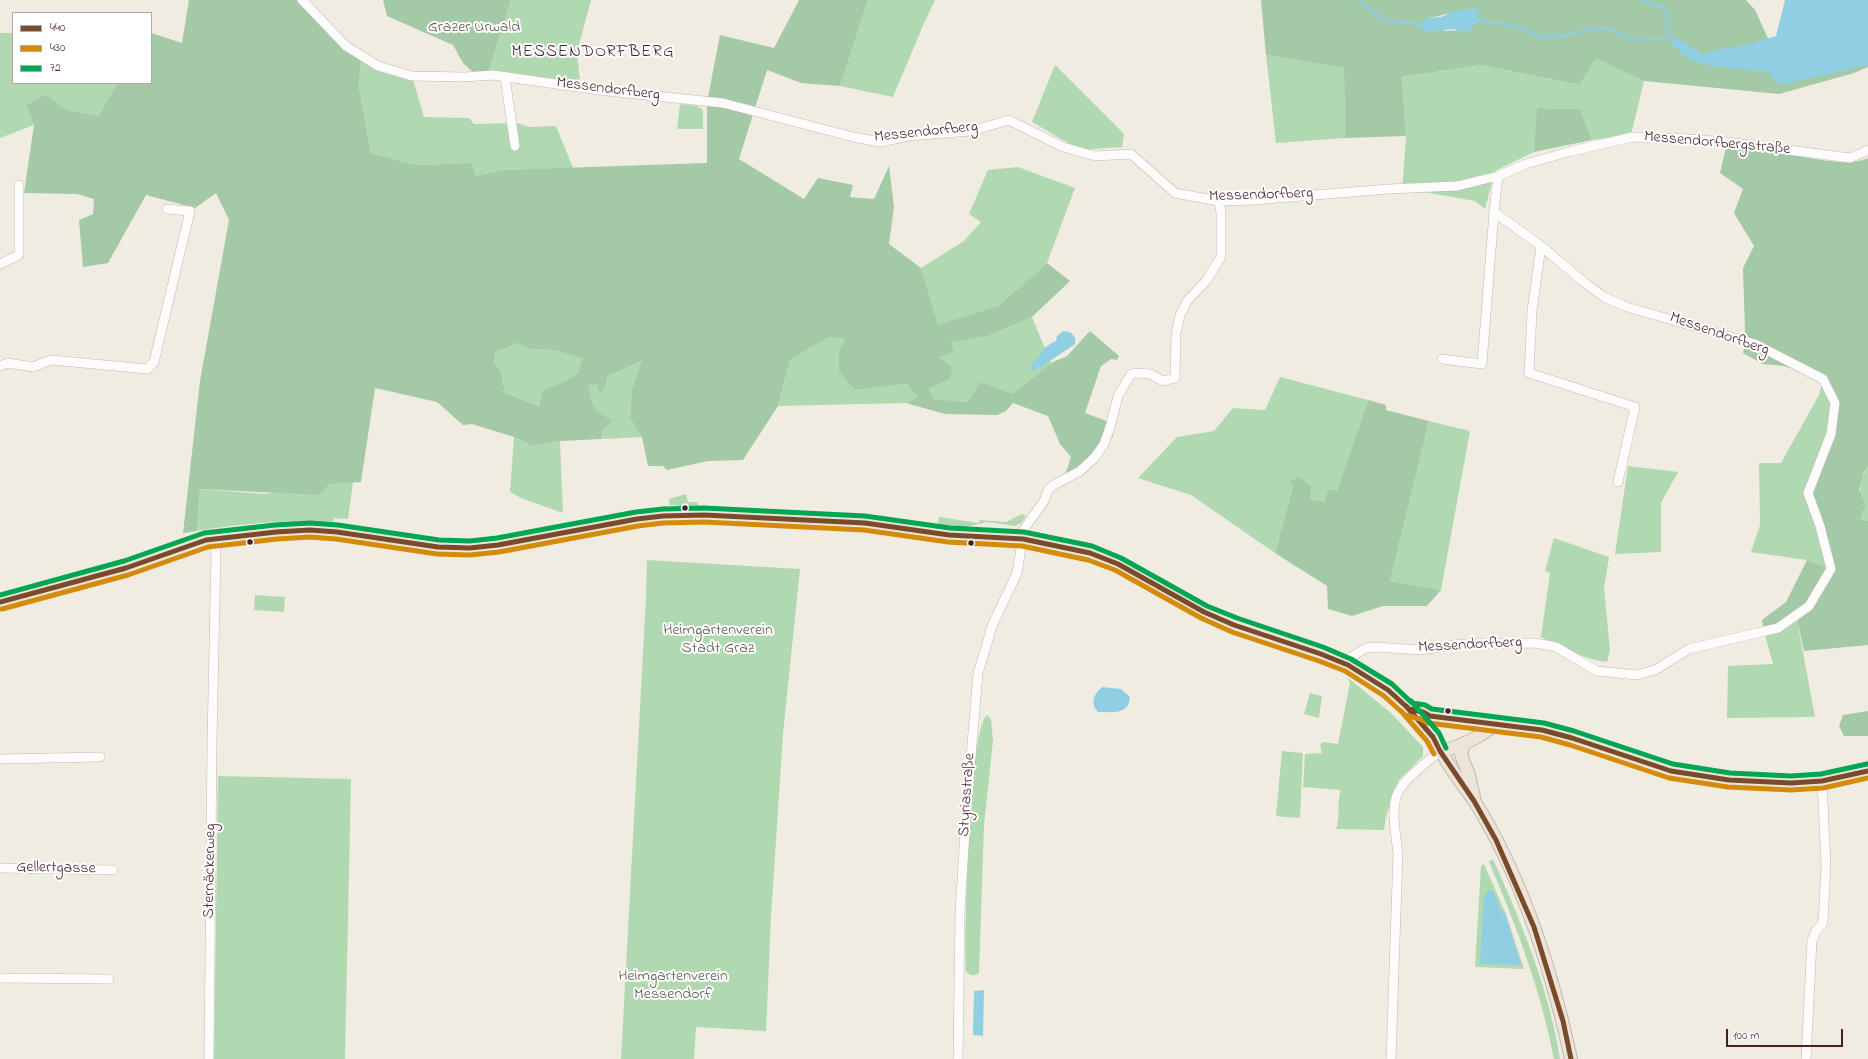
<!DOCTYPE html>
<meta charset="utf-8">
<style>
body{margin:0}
#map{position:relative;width:1868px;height:1059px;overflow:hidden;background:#f1ece2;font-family:"Indie Flower",sans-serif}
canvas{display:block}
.legend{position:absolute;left:12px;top:12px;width:140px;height:72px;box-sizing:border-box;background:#fff;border:1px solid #b7a5aa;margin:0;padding:5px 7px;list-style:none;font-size:12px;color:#4a1f2b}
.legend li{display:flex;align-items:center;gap:8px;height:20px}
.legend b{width:20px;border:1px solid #b7a5aa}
.scale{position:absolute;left:1726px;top:1029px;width:117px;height:18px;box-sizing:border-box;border:2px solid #4a1f2b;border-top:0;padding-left:5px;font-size:12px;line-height:14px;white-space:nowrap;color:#4a1f2b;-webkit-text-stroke:3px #fff;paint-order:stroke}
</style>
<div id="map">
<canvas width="1868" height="1059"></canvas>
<ul class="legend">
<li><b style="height:5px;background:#7a4b2a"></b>440</li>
<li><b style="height:5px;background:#d48b09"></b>430</li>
<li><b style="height:5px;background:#00a651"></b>72</li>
</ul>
<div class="scale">100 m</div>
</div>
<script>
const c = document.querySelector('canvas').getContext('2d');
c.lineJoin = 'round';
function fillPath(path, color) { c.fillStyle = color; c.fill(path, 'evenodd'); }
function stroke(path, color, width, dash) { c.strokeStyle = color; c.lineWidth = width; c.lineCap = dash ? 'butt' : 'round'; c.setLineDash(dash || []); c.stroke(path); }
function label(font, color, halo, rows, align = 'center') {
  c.font = font + ' "Indie Flower",sans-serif'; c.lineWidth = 4; c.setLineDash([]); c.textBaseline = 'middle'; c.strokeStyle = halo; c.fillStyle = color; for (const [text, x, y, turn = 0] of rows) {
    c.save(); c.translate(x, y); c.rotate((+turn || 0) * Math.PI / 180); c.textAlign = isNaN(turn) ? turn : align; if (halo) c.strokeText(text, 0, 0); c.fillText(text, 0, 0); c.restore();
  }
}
const green = new Path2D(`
 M511,0H591L577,52L580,81L570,79L559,84L488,73Z
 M868,0H935L925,21L893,97L840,86Z
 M0,33H13V83H118L98,116L67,110L46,94L26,105L34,125L0,138Z
 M361,55L412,76L424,117L469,118L474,124L517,123L529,127L556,126L573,168L501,170L476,176L472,163L414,165L371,153L359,87Z
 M1266,55L1344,68L1345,138L1276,143Z
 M1596,57L1644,81L1631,135L1592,140L1580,109L1538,108L1534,152L1495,171L1485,209L1475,201L1418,191L1402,193L1406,136L1402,77L1480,65L1578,85Z
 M1055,65L1124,134L1122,147L1080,150L1032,122Z
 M680,104L697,106L703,110V129H677Z
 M1018,167L1075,188L1047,263L998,306L938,326L921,268L964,241L981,222L969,214L988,170Z
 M1032,317L1051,363L1013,395L980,382L968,402L934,399L929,387L950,379L939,357L950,343L988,336Z
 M829,337L846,339L855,390L907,384L919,397L906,403L778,406L790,360Z
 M518,343L530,349L554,350L582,357L578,372L569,379L544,391L540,406L505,393L501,372L494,363L496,352Z
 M643,361L632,389L630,418L642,437L601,439L603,429L590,400L589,386L596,384L601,393L604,390L608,376Z
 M1280,377L1368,400L1337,491L1325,502L1310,499L1312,488L1288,482L1293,486L1275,553L1191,495L1138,478L1177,437L1214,431L1233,408L1265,410Z
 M1823,379L1835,403L1831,569L1807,560L1751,552L1760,525L1759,463H1781L1819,395Z
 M1429,421L1470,431L1441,590L1390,581Z
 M514,437L533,446L560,441L563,513L521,498L510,492Z
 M1628,466L1678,472L1661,503V552L1615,554Z
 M1868,467V521L1860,519C1860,502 1857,481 1868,467Z
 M353,482L348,519L334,518L333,522C287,520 242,523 197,531L200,489L265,494L329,484Z
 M686,494L688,502H697L699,506H688L687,503L682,504V506L670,505L669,499Z
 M1022,514L1026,516L1021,523L1015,526L987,522L961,528L937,527L939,517L979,523L980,520L1006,522Z
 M1554,538L1609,557L1604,588L1610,650L1607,662C1583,659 1562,647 1541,637L1550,573L1545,571Z
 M647,560L800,569L783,734L771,917L766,1031L696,1027L694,1059H621L646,597Z
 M255,595L285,597L284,612L254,610Z
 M1796,615L1815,717L1727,718L1728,666L1773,664L1764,632Z
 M1347,677L1391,713L1423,747V756L1399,780L1386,816L1384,830L1336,829C1341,816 1336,803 1341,790L1303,787L1305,754L1322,753L1320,746L1322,742L1338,744L1350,683Z
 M1310,693L1322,696L1319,718L1304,714Z
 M987,715L991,719L993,741L984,825L979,973C974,976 971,976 966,972C964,942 969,726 987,715Z
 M1282,751L1303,753L1300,818L1276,816Z
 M218,776L351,779L345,1059H214Z
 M1493,859C1522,924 1549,989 1560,1059H1554C1541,991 1516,925 1489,862Z
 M1484,864L1506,914L1524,969L1475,967L1481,866Z`);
const forest = new Path2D(`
 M189,0H302L361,55L359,87L371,153L415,165L472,163L476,176L501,170L707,163V102L720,35L774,48L799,0H868L840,86L801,83L767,70L739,159L804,199L818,178L853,185L850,197L874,199L889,166L894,207L889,244L921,268L938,325L998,306L1047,263L1070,281L1032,317L988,336L950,343L954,351L939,357L952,368L950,379L929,388L934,399L968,402L980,382L1013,394L1051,363L1067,356L1090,331L1119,356L1117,360L1111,359L1101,366L1085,413L1109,422L1113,436L1086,473L1061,487L1071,457L1060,444L1048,416L1013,403L1006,411L997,415L945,414L906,403L918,397L907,384L855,390L839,371V352L845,339L829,337L790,360L778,406L743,460L708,461L667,470L663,466H648L642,437L630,418L632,389L642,361L608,376L604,390L600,393L596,384L589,386C591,408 594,410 613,421L603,429L601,439L560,441L533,446L514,437L472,424L463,425L437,402L375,388L361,482L329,484L319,495L200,489L197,531L183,533L200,381L229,220L216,193L195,208L146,195L108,263L83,267L79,220L93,214L94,199L77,194L24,193L34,125L26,105L46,94L67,110L98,116L118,83H151V33L182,43ZM518,343L530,349L554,350L582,358L578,372L569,379L543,391L539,406L505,393L501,372L494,363L496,352Z
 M383,0H511L488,73H474L463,63L453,45L387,16Z
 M1261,0H1746L1755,10L1772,47L1868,50V67L1854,73L1779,94L1644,81L1596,58L1579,85L1480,65L1402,77L1406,136L1345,138L1344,68L1266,55ZM1471,10L1460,33L1458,30L1445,31L1426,18C1441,17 1455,10 1471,10Z
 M1537,108L1580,109L1592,140L1534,152Z
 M1726,147C1743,148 1760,149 1776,152C1803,155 1843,169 1868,158V467L1864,472L1859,490L1865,505L1860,519L1868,521V645L1804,651L1796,615L1764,632L1762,620L1786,602L1807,560L1831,569L1808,493L1822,459L1835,403L1823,379L1784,366L1763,364L1743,353L1747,338L1745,332L1743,268L1754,246L1734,213L1743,189L1720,173Z
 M1368,400L1386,405V410L1429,421L1390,581L1441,590L1427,606H1383L1352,616L1328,609L1327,586L1275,553L1293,486L1288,482L1299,477L1312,488L1310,499L1325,502L1328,489L1337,491Z
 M1868,711V736H1844L1839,726L1843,715Z`);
const water = new Path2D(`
 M1785,0H1868V65L1780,85L1768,72L1711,66L1690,60L1671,43L1674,37L1704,54L1716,50L1745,45L1776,36Z
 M1477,8L1480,20L1470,30L1460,33L1458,30L1454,29L1423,32L1420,23L1426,18L1441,17L1455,11Z
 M1063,331L1070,332L1075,337V344L1041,367L1031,371L1032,363C1043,354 1039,349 1056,341L1057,336Z
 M1102,687L1121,689L1130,697C1129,715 1112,712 1098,712C1090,703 1093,695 1102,687Z
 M1488,890L1493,891L1502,913H1505L1521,965L1480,964L1484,898Z
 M984,990L983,1036L973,1035L974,991Z`);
const stream = new Path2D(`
 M1358,0L1386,21L1415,23L1420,27H1423
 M1642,0L1667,9L1666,26L1670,30L1669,36
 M1477,20L1512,25L1543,37L1565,36L1586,30L1606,28L1634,40L1658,39L1669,36L1674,40`);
const minor = new Path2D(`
 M302,0L346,46L378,66L412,76L465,77L493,75L598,90L723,103L853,137L880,142L909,136L971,131L1009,120L1063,147L1095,156L1131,154L1175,193L1219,201L1253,200L1389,189L1457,186L1498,176L1526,164L1568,152L1632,137L1687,139L1726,142L1850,158L1868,150
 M505,77L515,146
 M1541,246L1532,311L1529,373L1635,407L1618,482
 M0,264L19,255V185
 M1442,359L1482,364L1494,212
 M0,366L8,363L33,367L51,360L147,369L154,362L190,211L167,209
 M1348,665L1351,657L1366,648L1377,647L1420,650L1462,644L1536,643L1556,647L1597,671L1637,675L1655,670L1689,649L1778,628L1809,606L1831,569L1820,526L1808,493L1831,434L1835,403L1823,379L1755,344L1627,307L1604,297L1585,283L1541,246L1494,212L1498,176
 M0,759L100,757
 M0,868L113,870
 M0,978L109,979
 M209,1059L212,741L216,552L213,539
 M958,1059L960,911L966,816L978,673L986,647L992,626L1017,573L1024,529L1044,501L1048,490L1052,486L1080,471L1095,457L1104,444L1110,427L1118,396L1131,374L1135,373L1150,374L1163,381L1175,378L1176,334L1180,315L1188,300L1206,281L1221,257V213L1219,201
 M1391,1059L1398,853C1389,790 1392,791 1440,751
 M1806,1059L1812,941L1816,931L1823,923L1826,865L1822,781`);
const major = new Path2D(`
 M0,602L126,568L206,540L276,532L310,530L337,532L438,547L470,548L498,545L637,519L663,516L704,515L865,523L949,535L1023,539L1090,553L1118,564L1204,612L1234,625L1321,654L1348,665L1388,690L1409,709L1423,712L1430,716L1462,721L1511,725L1542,730L1572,738L1671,771L1729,780L1791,783L1822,781L1868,771
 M1409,709C1417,718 1426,726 1433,736C1439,745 1443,756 1449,765C1457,778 1467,790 1475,802C1523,879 1552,971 1571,1059
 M1464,743L1461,755L1468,772L1474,797
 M1440,751C1457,748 1484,736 1496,723`);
const bus1 = new Path2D(`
 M0,602L126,568L206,540L276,532L310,530L337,532L438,547L470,548L498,545L637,519L663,516L704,515L865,523L949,535L1023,539L1090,553L1118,564L1204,612L1234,625L1321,654L1348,665L1388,690L1409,709L1423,712L1430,716L1542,730L1572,738L1671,771L1729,780L1791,783L1822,781L1868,771
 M1406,706L1433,737L1440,751L1474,801L1496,840L1534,927L1563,1021L1571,1059`);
const bus2 = new Path2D(`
 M2,609L128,575L208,547L277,539L310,537L336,539L437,554L470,555L499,552L638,526L663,523L704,522L864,530L948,542L1022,546L1088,560L1115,570L1201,618L1232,632L1319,661L1345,671L1384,696L1405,715L1420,719L1428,723L1541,737L1570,745L1669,778L1728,787L1791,790L1823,788L1868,778
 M1401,711L1427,741L1434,754`);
const bus3 = new Path2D(`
 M0,595L124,561L204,533L275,525L310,523L338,525L439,540L470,541L497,538L636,512L663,509L704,508L865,516L950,528L1024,532L1092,546L1121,558L1207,606L1237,618L1323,647L1351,659L1392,684L1412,703L1425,705L1432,709L1544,723L1574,731L1673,764L1730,773L1791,776L1821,774L1867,764
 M1411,701L1439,733L1446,748`);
const markers = [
 [685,508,3.5,"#4a1f2b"],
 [250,542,3.5,"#4a1f2b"],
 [971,543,3.5,"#4a1f2b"],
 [1448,711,3.5,"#4a1f2b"]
];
const parkNames = [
 ["Grazer Urwald",474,28],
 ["Heimgartenverein",718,631],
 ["Stadt Graz",718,649],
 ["Heimgartenverein",673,977],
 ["Messendorf",673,995]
];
const streetNames = [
 ["Messendorfberg",608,90,7],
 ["Messendorfberg",926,133,-6],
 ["Messendorfbergstraße",1717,144,5],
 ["Messendorfberg",1261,196,-2],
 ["Messendorfberg",1719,335,19],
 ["Messendorfberg",1470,646,-3],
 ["Styriastraße",968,795,-86],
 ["Gellertgasse",56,869,1],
 ["Sternäckerweg",211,871,-89]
];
const neighbourhoodNames = [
 ["MESSENDORFBERG",593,53]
];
fillPath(green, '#b0d9b1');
fillPath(forest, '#a3c9a6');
fillPath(water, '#90cee4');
stroke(stream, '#90cee4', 2.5);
stroke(minor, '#c0b8b3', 10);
stroke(major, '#c0b8b3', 14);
stroke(minor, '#fdfcfb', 9);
stroke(major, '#ece4d9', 12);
stroke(bus1, '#7a4b2a', 5);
stroke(bus2, '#d48b09', 5);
stroke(bus3, '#00a651', 5);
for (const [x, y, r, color] of markers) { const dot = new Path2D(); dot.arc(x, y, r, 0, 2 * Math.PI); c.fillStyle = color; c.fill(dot); stroke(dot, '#fff', 1.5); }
label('16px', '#5b5a4c', '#fff', parkNames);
label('16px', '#4a1f2b', '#fff', streetNames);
c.letterSpacing = '1px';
label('17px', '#4a1f2b', '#fff', neighbourhoodNames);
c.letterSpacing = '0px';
</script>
